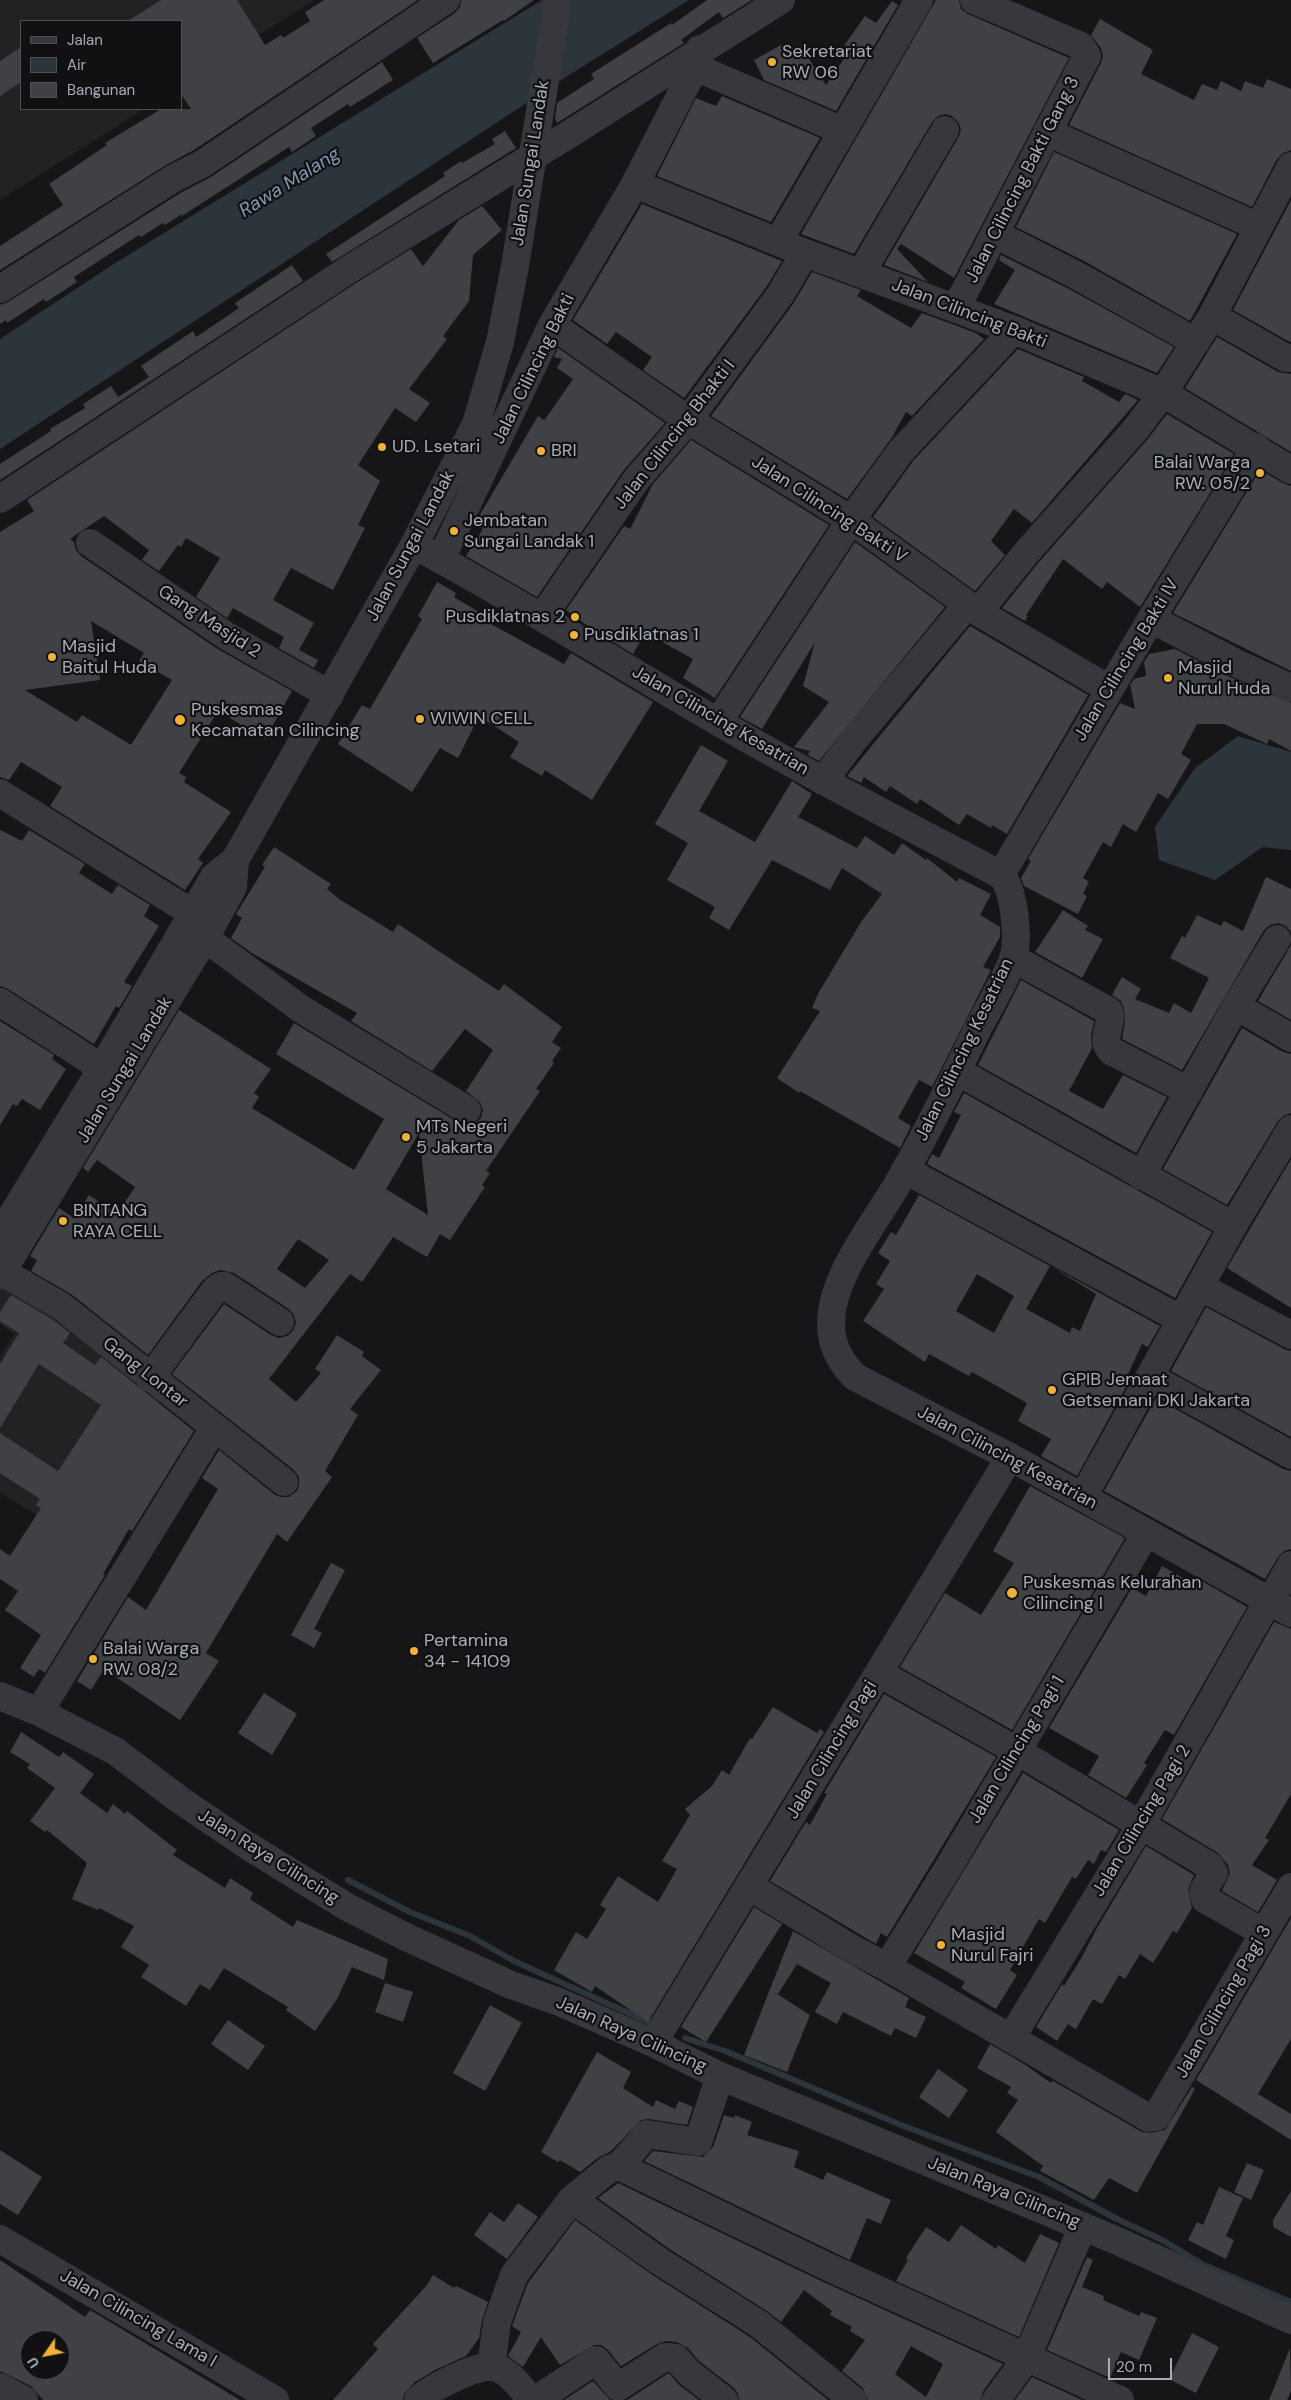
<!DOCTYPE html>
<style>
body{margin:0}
#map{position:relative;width:1291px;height:2400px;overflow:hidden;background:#161618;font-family:"DM Sans",sans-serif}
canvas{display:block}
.legend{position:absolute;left:20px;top:20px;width:162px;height:90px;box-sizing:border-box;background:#111113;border:1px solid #4d4f55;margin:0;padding:6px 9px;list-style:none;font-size:15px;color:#a8adb8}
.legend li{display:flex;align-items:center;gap:10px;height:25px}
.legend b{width:25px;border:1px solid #4d4f55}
.north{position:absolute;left:20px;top:2330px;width:50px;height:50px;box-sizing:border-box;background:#111113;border:1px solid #4d4f55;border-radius:50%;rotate:237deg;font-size:14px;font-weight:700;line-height:20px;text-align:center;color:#a8adb8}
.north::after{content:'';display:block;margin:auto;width:18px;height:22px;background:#f2b134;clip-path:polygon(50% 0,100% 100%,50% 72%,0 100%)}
.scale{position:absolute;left:1108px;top:2358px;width:64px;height:22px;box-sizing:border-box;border:2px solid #a8adb8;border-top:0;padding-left:6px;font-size:15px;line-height:18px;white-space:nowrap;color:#a8adb8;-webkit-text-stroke:4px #111113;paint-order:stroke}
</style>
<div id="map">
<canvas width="1291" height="2400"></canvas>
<ul class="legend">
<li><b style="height:6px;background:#37383d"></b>Jalan</li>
<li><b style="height:14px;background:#2c353c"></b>Air</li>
<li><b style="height:14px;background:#404145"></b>Bangunan</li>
</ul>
<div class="north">U</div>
<div class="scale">20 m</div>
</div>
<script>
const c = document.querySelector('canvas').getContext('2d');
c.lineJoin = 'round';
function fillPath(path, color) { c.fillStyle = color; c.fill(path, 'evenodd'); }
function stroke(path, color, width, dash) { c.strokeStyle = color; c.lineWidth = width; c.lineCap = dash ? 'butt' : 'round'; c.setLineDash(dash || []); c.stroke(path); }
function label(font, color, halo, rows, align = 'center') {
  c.font = font + ' "DM Sans",sans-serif'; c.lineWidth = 4.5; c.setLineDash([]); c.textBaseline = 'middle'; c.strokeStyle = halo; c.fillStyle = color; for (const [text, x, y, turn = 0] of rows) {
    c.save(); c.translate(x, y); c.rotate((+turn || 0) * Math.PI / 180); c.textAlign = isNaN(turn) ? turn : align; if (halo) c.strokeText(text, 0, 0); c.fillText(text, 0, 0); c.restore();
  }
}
const built = new Path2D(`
 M0,0H314L181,85V21H21V109H144L0,200Z
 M3,1277L165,1394L70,1535L0,1493V1357L14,1334L0,1324V1282Z`);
const water = new Path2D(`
 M542,0H689L566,77L0,449V339L112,265Z
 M1238,736L1291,752V850L1263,847L1215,880L1159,860L1155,827L1195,768Z`);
const stream = new Path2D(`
 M348,1880L410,1912L470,1936L514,1961L657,2026
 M685,2038L725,2051L901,2125L1039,2177L1117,2219L1162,2240L1204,2265L1291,2302`);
const building = new Path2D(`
 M161,0H237L265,45L281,35L283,38L310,21L305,12L324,0H418L194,150L166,165L0,270V246L63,205L49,184L107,145L105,143L161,109H191L181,94V21H128Z
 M461,0H534L504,21L503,20L433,63L417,38L455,13L460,7Z
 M707,0H752L723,18L719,12L681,40L684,43L557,123L555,119L557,103L594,79L591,74L671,23L672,25Z
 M936,0H959L961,9L968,14L1069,58L954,278L901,244L897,249L928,282L884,265L958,138L961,131L959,123L952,116L946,114L938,116L932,122L854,254L801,234Z
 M892,1L898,5L836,111L764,80L754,60L781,45L786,54L800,45L826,85L850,50L844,46L865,16L876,23Z
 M1100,19L1153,50L1141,74L1194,100L1202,84L1217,90L1221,81L1241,91L1245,81L1263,88L1267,79L1291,89V150L1283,153L1277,159L1252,207L1069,125L1101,63L1103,56L1101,48L1091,35Z
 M21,47V82L0,96V61Z
 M382,62L393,80L350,107L348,104L311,128L316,136L292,152L289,147L182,216V214L165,225L163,223L141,237L139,235L74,277L77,282L46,302L44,299L7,323L6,320L0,324V305L8,302L182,192L211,177Z
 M722,96L820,138L771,222L657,176L696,98L716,106Z
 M505,131L516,148L332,262L326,254L445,176L443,173L461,161L462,163L495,144L492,139Z
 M1054,152L1237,234L1190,321L1084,261L1016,227Z
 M1291,200V342H1290L1233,310Z
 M642,204L782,261L767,286L684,398L643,370L652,357L616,332L607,344L573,320Z
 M482,206L502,230L473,255L469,301L443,336L447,339L409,389L430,403L416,422L395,408L358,465L380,481L358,525L365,528L333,590L291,568L273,600L314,623L299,650L318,660L314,668L279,648L284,637L233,608L227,618L196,597L220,558L186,538L181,547L178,545L159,571L142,560L149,550L104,516L70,539L74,542L76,550L81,556L216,648L292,691L265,739L218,711L179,773L186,777L184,782L231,812L198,859L203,863L185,890L50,806L62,787L21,762L9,780L0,777V532L34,511L27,500L359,281L411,249L423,266L459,220ZM91,621L144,653L139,661L172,680L131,745L82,715L77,722L25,690L100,680Z
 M1001,255L1069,289L1174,347L1157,373L994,304L1015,270L999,260Z
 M292,265L303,281L0,480V464L51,431L50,429L85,408L83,404L111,386L118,397L149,377L141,366L193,331L196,337L223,319L239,308L235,303Z
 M812,272L861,290L857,296L911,328L922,313L976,333L984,339L912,416L906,412L891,439L847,499L711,416L793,304Z
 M1217,337L1278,372L1291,374V452L1185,388Z
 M558,348L665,423L623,471L537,597L466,556L483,529L475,524L478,518L538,416L544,420L546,418L573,379L557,368L562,359L554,357Z
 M1018,349L1084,377L1082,381L1119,402L1125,394L1138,400L1032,523L1014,509L991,541L1005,555L975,591L873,517L913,461Z
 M1167,414L1234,454L1140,607L1107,582L1102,589L1063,559L1026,615L1028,616L1025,621L1002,608L1039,562L1147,440Z
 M691,440L829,525L715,698L683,678L693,659L655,638L653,642L643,637L633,654L588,626L566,610L624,526L630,529L653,484Z
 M1260,470L1283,483L1291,486V671L1173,613Z
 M855,542L945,607L819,761L808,755L810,751L794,747L829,702L803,686L815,642L762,729L740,717Z
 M437,582L456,593L454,597L484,615L482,619L564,664L571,653L653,702L592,800L545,770L542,776L510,757L519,742L479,716L458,758L440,748L412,792L338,744L362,705L370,709L422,619L418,616Z
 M970,626L1088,695L1007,834L992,825L991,828L967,814L959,825L920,799L917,804L890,786L886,792L864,777L861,783L847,776Z
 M1175,649L1232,678L1291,703V751L1269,739L1267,744L1224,724H1197L1181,754L1191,760L1168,799L1158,793L1136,832L1123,824L1111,847L1103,842L1083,878L1089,882L1083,894L1087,896L1078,914L1024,886L1021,878L1031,861L1028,859L1120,703L1135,709L1130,685L1134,679L1146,676L1144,662L1149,654Z
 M701,745L728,761L699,811L755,842L792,781L812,794L798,817L857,848L865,836L894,855L902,843L926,860L927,858L957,882L959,878L991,894L980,915L1000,927V937L983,967L991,970L932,1087L919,1080L898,1118L911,1126L900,1148L800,1091L799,1093L777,1078L820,1011L812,1008L819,992L861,922L882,894L842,868L830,890L772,860L729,930L709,918L715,907L667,880L688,843L655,824Z
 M0,830L22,841L29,830L85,864L79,873L112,894L118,885L150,905L144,916L159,926L124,982L132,986L119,1008L116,1006L94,1044L8,989L0,986Z
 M274,847L331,884L327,889L339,899L393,932L398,924L499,991L504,984L562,1027L552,1042L561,1048L552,1061L554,1063L536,1089L540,1091L486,1171L490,1173L482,1185L485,1187L450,1240L440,1234L427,1257L393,1237L362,1282L350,1274L269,1379L296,1402L321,1373L315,1369L337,1335L364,1352L362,1356L381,1370L350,1409L358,1415L325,1471L332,1477L287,1542L277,1534L206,1653L219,1661L180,1720L104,1669L91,1690L77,1681L128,1597L146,1610L218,1489L202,1478L219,1450L275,1495L281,1497H289L297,1491L299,1485V1477L294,1470L172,1374L224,1304L271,1335L279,1338L287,1336L293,1331L296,1323L294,1315L289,1309L234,1273L220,1270L212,1273L202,1281L148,1355L71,1294L31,1271L37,1260L30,1256L59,1208L74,1218L89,1195L117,1214L135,1187L97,1160L88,1172L83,1168L179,1010L271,1069L254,1093L259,1097L252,1108L354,1170L384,1119L276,1054L294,1023L459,1123L466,1126L475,1123L481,1118L483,1110L480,1102L466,1091L493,1050L465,1029L432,1071L351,1021L357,1013L252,953L231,938L242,918L236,914L265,867L262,865ZM419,1133L428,1215L386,1189ZM298,1239L329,1260L305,1288L277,1269Z
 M1266,877L1291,889V932L1286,926L1278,923L1270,925L1264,930L1182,1070L1122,1039L1125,1022L1124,1008L1121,1001L1112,995L1122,977L1141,989L1135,999L1169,1013L1174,1003L1191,1013L1209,978L1170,958L1182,936L1185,938L1197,915L1221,926L1224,921L1243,931Z
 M1063,910L1088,926L1085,930L1103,939L1082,978L1035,952Z
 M1291,945V1020L1258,1001Z
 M1021,980L1094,1021L1091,1036L1092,1048L1069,1091L1103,1109L1123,1075L1167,1097L1136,1153L978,1065Z
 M0,1021L54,1055L52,1059L66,1069L40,1110L22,1099L17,1106L13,1104L0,1125Z
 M1242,1028L1283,1052L1291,1054V1113L1283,1116L1278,1121L1227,1205L1163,1169Z
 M964,1093L1212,1232L1175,1298L927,1164L932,1154L939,1158L961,1115L954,1112Z
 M1291,1159V1308L1227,1268Z
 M919,1195L1050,1266L1026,1309L1070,1333L1072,1327L1080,1331L1096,1294L1052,1267L1160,1326L1148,1347L1142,1344L1128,1374L1132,1376L1077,1476L1041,1456L1051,1439L1018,1421L1027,1403L972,1372L969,1376L929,1354L925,1362L863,1321L884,1289L876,1284L890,1261L878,1253L891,1232L896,1235ZM977,1274L1014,1296L994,1333L956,1311Z
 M11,1295L52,1319L70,1333L63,1343L95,1365L101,1357L194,1431L132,1531L129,1529L103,1574L105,1575L45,1673L39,1669L34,1677L20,1668L41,1635L5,1610L18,1591L0,1579V1549L10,1556L41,1508L36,1505L40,1499L0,1473V1433L58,1471L101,1405L39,1364L0,1428V1364L19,1333L0,1321V1312Z
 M1206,1307L1284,1349L1291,1351V1437L1171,1371Z
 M1156,1398L1283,1469L1291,1471V1549L1284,1551L1278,1557L1265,1579L1104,1491Z
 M1030,1486L1125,1538L1012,1730L900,1667L945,1593L981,1615L1014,1563L993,1551Z
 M331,1563L345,1570L314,1629L322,1633L314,1648L291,1635Z
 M1162,1566L1197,1586L1200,1580L1247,1607L1174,1735L1165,1730L1144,1763L1147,1765L1126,1798L1088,1775L1099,1756L1049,1728L1132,1588L1146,1596Z
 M1274,1622L1291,1629V1794L1265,1838L1269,1840L1252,1865L1277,1880L1258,1912L1222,1891L1230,1873L1228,1865L1218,1853L1162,1819Z
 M264,1693L297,1714L272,1755L238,1733Z
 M884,1694L996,1757L887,1937L881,1933L876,1944L770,1881L806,1822L810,1825L827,1794L824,1793Z
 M773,1707L817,1733L820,1729L824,1732L648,2022L595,1986L592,1992L554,1970L576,1932L587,1939L606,1909L600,1905L618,1876L658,1902L677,1869L662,1861L690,1815L685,1809L712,1786L722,1770L729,1775L750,1738L752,1739Z
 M21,1732L59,1757L63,1752L94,1774L80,1793L107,1813L113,1804L125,1814L127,1811L177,1850L173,1855L225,1888L230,1878L253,1893L250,1899L293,1927L297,1920L388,1959L384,1980L352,1967L337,1999L315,2031L286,2010L288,2007L224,1968L210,1990L200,1984L186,2006L141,1977L149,1965L121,1947L134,1926L99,1908L98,1910L72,1899L87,1863L47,1830L45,1832L30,1821L55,1788L27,1768L30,1764L10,1752Z
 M1023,1773L1119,1830L1106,1852L1101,1850L1094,1864L1088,1860L1076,1879L1072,1877L1045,1923L1039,1919L1010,1970L1017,1975L996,2009L961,1988L965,1982L914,1953Z
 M1146,1846L1194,1875L1188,1889L1192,1908L1177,1933L1173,1931L1153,1963L1140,1954L1125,1979L1119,1975L1102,2004L1093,1999L1076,2029L1068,2024L1057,2041L1036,2027L1062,1984L1064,1986L1082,1957L1097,1928Z
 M754,1907L782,1924L706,2042L681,2027Z
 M1291,1918V2039L1258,2094L1291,2114V2140L1196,2080Z
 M793,1931L909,1998L905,2007L926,2017L916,2038L895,2028L891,2036L843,2012L837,2024L815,2012L831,1983L797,1964L778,1994L774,1992L810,2015L787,2072L744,2055Z
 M385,1983L413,1992L403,2022L375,2012Z
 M490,2005L522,2023L485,2091L453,2073Z
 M228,2020L265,2046L248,2070L211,2044Z
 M990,2044L1024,2064L1051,2083L1053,2081L1142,2132L1151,2133L1165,2130L1192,2087L1195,2089L1137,2193L1109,2178L1094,2200L1040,2171L1043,2166L996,2132L1018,2100L1007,2093L1011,2087L977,2068Z
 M597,2052L631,2072L623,2088L653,2107L656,2100L675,2109L679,2101L693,2107L687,2125L649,2119L641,2120L610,2152L599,2157L580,2172L560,2160L558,2162L541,2152Z
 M938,2069L968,2090L949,2118L919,2097Z
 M724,2115L734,2118L735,2115L752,2122L747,2135L799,2151L794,2167L823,2180L827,2172L891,2200L881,2224L867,2218L850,2260L644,2161L653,2151L703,2157L713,2147Z
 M0,2150L42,2177L18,2215L0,2204Z
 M1247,2163L1264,2170L1251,2200L1234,2192Z
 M618,2183L819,2280L1003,2364L983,2391L981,2400H868L863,2388L842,2371L865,2340L850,2331L852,2327L830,2315L832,2311L804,2290L781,2322L767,2311L668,2248L598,2198ZM911,2346L943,2364L926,2397L895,2374Z
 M1219,2187L1243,2198L1226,2236L1234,2240L1226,2259L1188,2240L1197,2222L1203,2225Z
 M1291,2191V2237L1273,2227V2220Z
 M518,2203L538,2217L507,2259L474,2235L490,2212L504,2222Z
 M575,2220L651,2274L750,2337L828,2400H739L738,2394L734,2388L699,2361L688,2348L677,2342L666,2341L657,2344L621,2366L608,2350L602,2345H594L560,2365L541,2337L523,2367L508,2356L521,2332L512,2326L528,2283Z
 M961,2225L996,2249L998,2245L1025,2263L1040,2234L1059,2243L1019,2337L896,2281L908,2260L906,2258L926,2227L949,2242Z
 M1087,2257L1093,2260L1082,2287L1104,2296L1103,2300L1139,2316L1141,2312L1157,2318L1139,2360L1121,2352L1110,2378L1047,2350Z
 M0,2260L85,2317L90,2310L240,2400H43L31,2386L0,2371ZM30,2340H60V2370H30Z
 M433,2275L454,2288L456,2286L488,2302L482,2320L479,2338L466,2356L435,2370L415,2382L404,2394L403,2400H333L378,2349L373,2344L427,2285Z
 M1192,2333L1219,2347L1196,2393L1169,2379Z
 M1290,2348L1291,2391L1287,2400H1269Z
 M669,2373L678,2384L699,2400H627Z
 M1032,2377L1082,2400H1015Z
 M593,2381L610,2400H564Z`);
const minor = new Path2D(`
 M695,67L843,131
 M1047,132L1259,227
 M635,184L805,253L1014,330L1163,393L1291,470
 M995,234L1076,275L1196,342
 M778,242L919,0
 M861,273L945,130
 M0,289L174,178L202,164L446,0
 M956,308L1087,56L1081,46L974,0
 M1212,316L1286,358H1291
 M552,325L688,420L851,520L978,612L1109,689
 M0,499L351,268L568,135L781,0
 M90,543L225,635L330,695
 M414,545C518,601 617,663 718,722C811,776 906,825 1001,875C1015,890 1019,940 1013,959C1004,983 989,1007 977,1030C952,1082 926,1135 897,1185C877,1218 845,1261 835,1297C826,1330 832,1354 855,1377L1010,1457L1291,1613
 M441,559L552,325L635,184L695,67L700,49
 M978,612L1027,552L1135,430L1163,393L1212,316L1291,166
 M543,616L636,480L688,420L736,355L780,295L805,253
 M1151,619L1238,664L1291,688
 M718,722L851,520L901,451L1014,330
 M823,781L853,741L967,605
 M0,793L192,913
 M1001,875L1151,619L1256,447
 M205,938L301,1009L467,1110
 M1013,958L1109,1011C1114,1025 1099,1038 1111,1051L1189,1091
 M0,1002L102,1068
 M1236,1006L1291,1038
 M957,1071L1233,1226
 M905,1170L1182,1320
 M1141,1176L1236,1006L1277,939
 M0,1235L102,1068L214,877L235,860L414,545L476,424
 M2,1272L61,1306L284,1482
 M0,1275L205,938L233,887L235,860
 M1201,1287L1291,1335
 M1150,1377L1291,1455
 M150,1378L215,1290L221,1286H225L280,1322
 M1083,1497L1233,1226L1291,1129
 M1270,1602L1291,1565
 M879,1673L1017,1751L1210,1866L1214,1873L1203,1891L1205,1899L1264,1933
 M0,1696L39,1712L115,1751L180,1800L248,1846L347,1907L406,1937L511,1985L557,2001L653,2043L720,2076L1113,2239L1291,2320
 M39,1712L214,1428
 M749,1886L854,1950L887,1967L1149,2118L1156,2117L1159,2112L1291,1887
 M887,1967L950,1865L1146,1533
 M1011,2038L1141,1825L1268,1601
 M653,2043L1010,1457
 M619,2166L826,2266L1120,2400
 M572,2199L659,2261L759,2324L853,2400
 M0,2239L275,2400
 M491,2367L497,2322L514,2275L572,2199L609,2169L619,2166L647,2134L698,2142L720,2076
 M0,2387L24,2400
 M418,2400C429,2389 477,2364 493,2367C509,2370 521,2388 531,2400
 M536,2400L596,2360L618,2387L665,2357L676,2358L688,2372L724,2400
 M996,2400L1026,2359L1083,2226`);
const minorBridge = new Path2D(`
 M476,424L500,342L515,266L558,0`);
const markers = [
 [772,62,5,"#f2b134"],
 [382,447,5,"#f2b134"],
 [541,451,5,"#f2b134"],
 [1260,473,5,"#f2b134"],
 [454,531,5,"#f2b134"],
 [575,617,5,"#f2b134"],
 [574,635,5,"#f2b134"],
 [52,657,5,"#f2b134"],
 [1168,678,5,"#f2b134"],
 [420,719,5,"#f2b134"],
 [180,720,6,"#f2b134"],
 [406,1137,5,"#f2b134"],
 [63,1221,5,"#f2b134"],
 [1052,1390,5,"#f2b134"],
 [1012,1593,6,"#f2b134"],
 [414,1651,5,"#f2b134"],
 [93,1659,5,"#f2b134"],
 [941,1945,5,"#f2b134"]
];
const poiNames = [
 ["Sekretariat",782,52],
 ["RW 06",782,73],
 ["UD. Lsetari",392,447],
 ["BRI",551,451],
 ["Balai Warga",1250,463,"right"],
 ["RW. 05/2",1250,484,"right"],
 ["Jembatan",464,521],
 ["Sungai Landak 1",464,542],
 ["Pusdiklatnas 2",565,617,"right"],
 ["Pusdiklatnas 1",584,635],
 ["Masjid",62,647],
 ["Baitul Huda",62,668],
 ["Masjid",1178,668],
 ["Nurul Huda",1178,689],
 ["Puskesmas",191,710],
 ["Kecamatan Cilincing",191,731],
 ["WIWIN CELL",430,719],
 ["MTs Negeri",416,1127],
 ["5 Jakarta",416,1148],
 ["BINTANG",73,1211],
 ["RAYA CELL",73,1232],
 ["GPIB Jemaat",1062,1380],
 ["Getsemani DKI Jakarta",1062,1401],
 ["Puskesmas Kelurahan",1023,1583],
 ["Cilincing I",1023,1604],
 ["Pertamina",424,1641],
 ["34 - 14109",424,1662],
 ["Balai Warga",103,1649],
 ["RW. 08/2",103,1670],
 ["Masjid",951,1935],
 ["Nurul Fajri",951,1956]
];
const streetNames = [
 ["Jalan Sungai Landak",531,163,-81],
 ["Jalan Cilincing Bakti Gang 3",1023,180,-63],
 ["Jalan Cilincing Bakti",969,314,21],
 ["Jalan Cilincing Bakti",534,369,-64],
 ["Jalan Cilincing Bhakti I",675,435,-52],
 ["Jalan Cilincing Bakti V",829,510,33],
 ["Jalan Sungai Landak",411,546,-62],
 ["Gang Masjid 2",209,622,33],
 ["Jalan Cilincing Bakti IV",1127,660,-59],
 ["Jalan Cilincing Kesatrian",720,721,30],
 ["Jalan Cilincing Kesatrian",965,1050,-64],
 ["Jalan Sungai Landak",125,1070,-59],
 ["Gang Lontar",145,1373,38],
 ["Jalan Cilincing Kesatrian",1007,1458,28],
 ["Jalan Cilincing Pagi",832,1750,-59],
 ["Jalan Cilincing Pagi 1",1017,1750,-59],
 ["Jalan Cilincing Pagi 2",1142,1821,-59],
 ["Jalan Raya Cilincing",268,1857,32],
 ["Jalan Cilincing Pagi 3",1224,2002,-60],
 ["Jalan Raya Cilincing",631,2035,24],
 ["Jalan Raya Cilincing",1004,2193,22],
 ["Jalan Cilincing Lama I",138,2319,30]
];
const waterNames = [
 ["Rawa Malang",290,183,-32]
];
fillPath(built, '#222225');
fillPath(water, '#2c353c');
stroke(stream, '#2c353c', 6);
fillPath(building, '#404145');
stroke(minor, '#37383d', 28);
stroke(minorBridge, '#37383d', 28);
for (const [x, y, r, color] of markers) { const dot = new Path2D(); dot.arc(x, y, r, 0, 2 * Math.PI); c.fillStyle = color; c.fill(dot); stroke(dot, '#111113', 2); }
label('18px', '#a8adb8', '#111113', poiNames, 'left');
label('18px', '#a8adb8', '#111113', streetNames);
label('italic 19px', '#7f9bb3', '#111113', waterNames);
</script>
